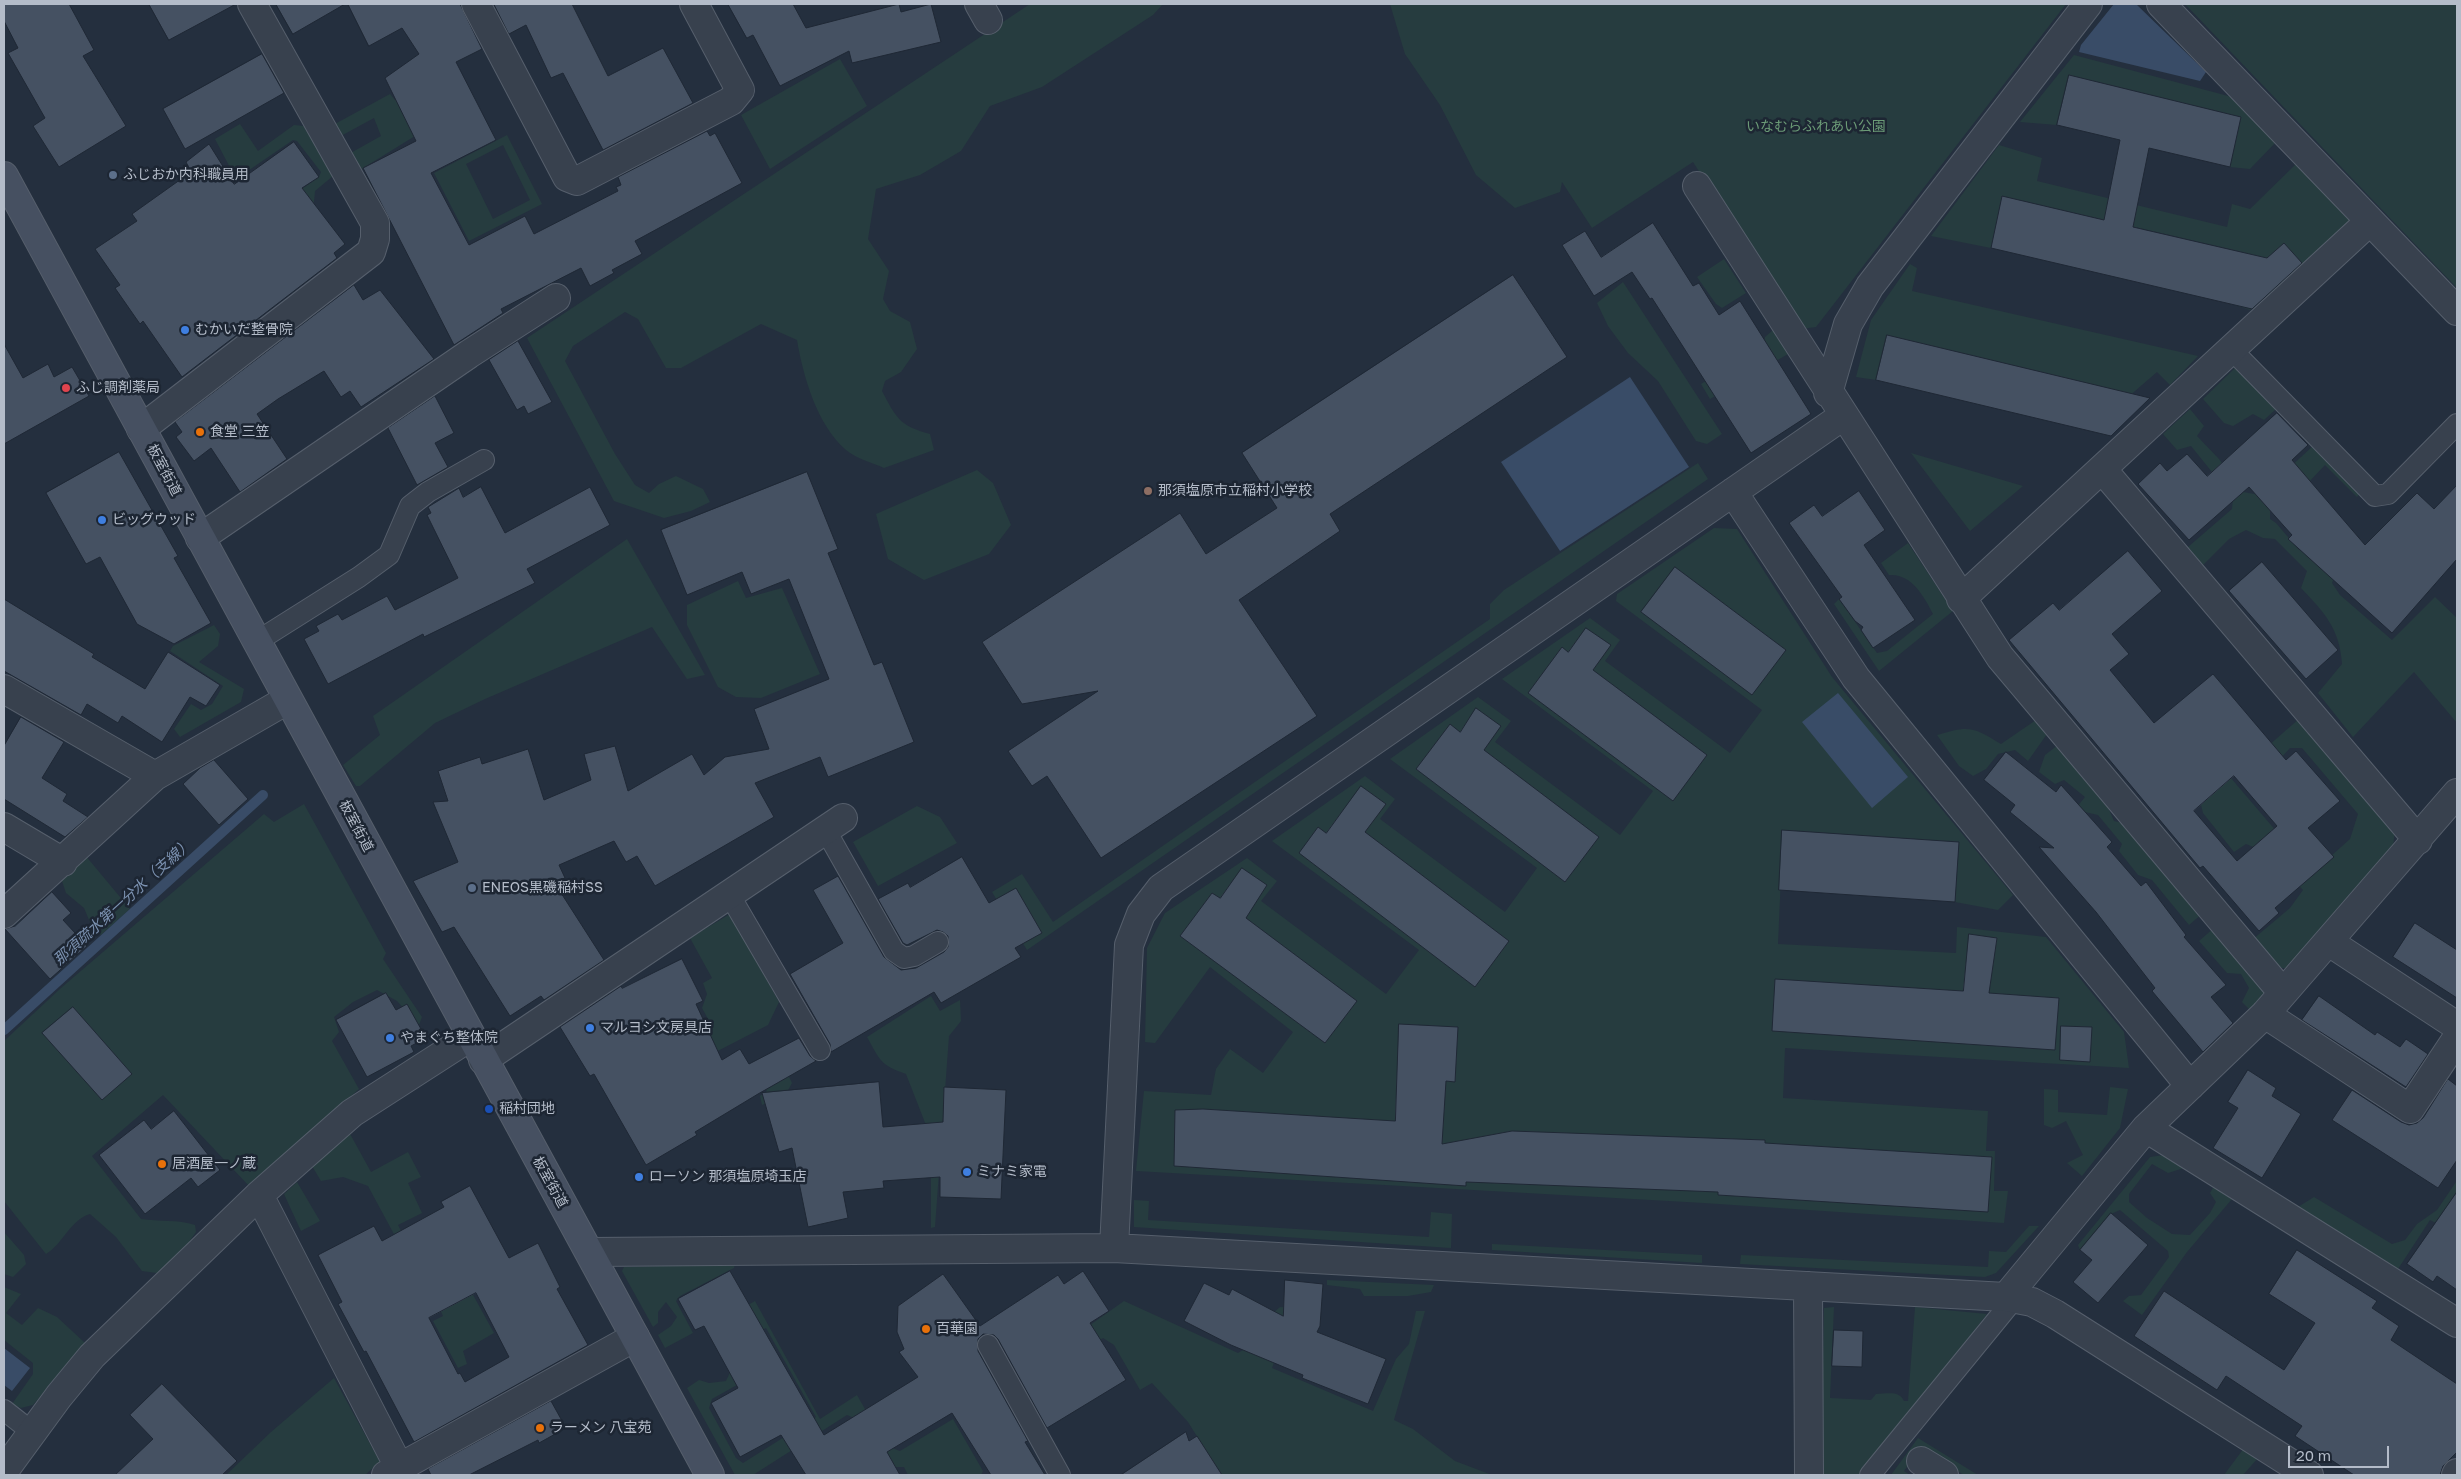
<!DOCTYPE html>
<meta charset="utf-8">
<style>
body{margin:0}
#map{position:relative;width:2461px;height:1479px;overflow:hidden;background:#242f3e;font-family:"Golos Text",sans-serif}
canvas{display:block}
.frame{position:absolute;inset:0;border:5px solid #b4bcc9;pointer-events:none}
.scale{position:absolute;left:2288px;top:1446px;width:101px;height:22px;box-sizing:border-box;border:2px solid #b4bcc9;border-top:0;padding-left:6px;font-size:15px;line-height:18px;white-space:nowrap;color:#b4bcc9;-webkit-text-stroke:4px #1d2633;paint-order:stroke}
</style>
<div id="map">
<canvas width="2461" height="1479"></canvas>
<div class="frame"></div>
<div class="scale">20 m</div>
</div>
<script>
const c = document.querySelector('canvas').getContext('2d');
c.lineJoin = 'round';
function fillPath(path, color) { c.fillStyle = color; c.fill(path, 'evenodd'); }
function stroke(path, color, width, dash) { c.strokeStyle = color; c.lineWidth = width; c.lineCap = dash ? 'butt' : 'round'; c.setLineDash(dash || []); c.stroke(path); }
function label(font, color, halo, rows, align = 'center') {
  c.font = font + ' "Golos Text","Noto Sans JP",sans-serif'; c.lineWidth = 5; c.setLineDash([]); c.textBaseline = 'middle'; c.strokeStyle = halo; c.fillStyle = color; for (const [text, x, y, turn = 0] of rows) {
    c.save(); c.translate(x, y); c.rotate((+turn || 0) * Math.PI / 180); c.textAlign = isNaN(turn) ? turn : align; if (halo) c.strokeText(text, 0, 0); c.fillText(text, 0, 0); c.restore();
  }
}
const green = new Path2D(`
 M1030,4H1163L1153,15L1042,87L990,106L961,151L920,175L876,189L868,239L889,271L883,299L890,311L910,322L917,349L901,372L885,381L882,391C896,418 900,426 930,434L934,450L884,468C873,463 855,458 846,450C817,425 803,376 797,340L761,324L681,368H666L638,319L625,312L573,346L565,361L615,454L635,485L649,493L659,484L676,476L703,489L710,502L691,511L664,518L614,501L527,338Z
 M1390,4H2066L1816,327L1801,329L1693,162L1592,228L1562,182L1560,192L1515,208L1476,175L1440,105L1405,54Z
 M2185,4H2457V288Z
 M2074,55L2232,97L2276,142L2250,169L2230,167L2241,117L2069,75L2057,125L2020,122Z
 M840,59L867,106L770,169L741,115Z
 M453,69L415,136L355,173L347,155L381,136L374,118L339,137L333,125L390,94L395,100Z
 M240,124L258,151L294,125L304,126L333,176L315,191L314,202L293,225L266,214L319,177L321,172L297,141L293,140L236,179L215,139Z
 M507,135L542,204L469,241L434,173ZM503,145L530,200L493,219L466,164Z
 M1999,145L2042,158L2037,181L2227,227L2232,204L2250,209L2296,164L2353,224L2250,310L2235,305L2246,253L2002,196L1991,248L1931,236Z
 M1724,259L1746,293L1722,308L1716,304L1697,277Z
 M1910,264L1917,268L1912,291L2198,356L2170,385L2157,372L2105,417L2112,389L1887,335L1876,380L1856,377L1871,320Z
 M1623,282L1722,434L1707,444L1696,441L1658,381L1628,353L1608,326L1597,303Z
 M1773,330L1788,354L1710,399L1701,384L1764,344L1765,337Z
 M2235,368L2276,409L2264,420L2253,414L2233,426L2224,423L2203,399Z
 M2190,409L2204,426L2197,436L2219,459L2243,492L2260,495L2314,445L2361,492L2357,497L2325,465L2308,483L2270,506V519L2276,523L2299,550L2314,553L2337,569L2332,583L2340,595L2392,640L2435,597L2457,618V723L2414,672L2353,737L2318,693L2342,664C2340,629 2324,612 2301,588L2307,571L2275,539L2263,538L2246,530L2229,539L2203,565L2188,547L2232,509L2233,498L2191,446L2177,450L2163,434Z
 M1911,453L2023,486L1970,531Z
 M1698,463L1708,479L1027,950L992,892L1022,874L1053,922L1490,619V604L1504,590Z
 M977,470L993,483L1011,525L989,554L924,580L888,559L876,514Z
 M1714,528L1737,529L1832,677L2013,895L1998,910L1955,902L1959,842L1783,830L1778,944L1956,953L1957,927L2046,937L2124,1032L2129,1068L1785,1048L1783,1098L1988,1111L1986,1151H1995L1994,1191H2008L2004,1223L1704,1203L1136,1171L1144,1091L1211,1095L1216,1069L1230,1049L1263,1073L1293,1032L1210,967L1155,1043L1145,1042L1147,948L1165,913L1247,858L1277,881L1261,901L1386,994L1419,950L1272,841L1365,776L1395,799L1380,819L1505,912L1537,868L1390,759L1478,697L1511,721L1495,742L1620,835L1653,791L1502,679L1590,618L1620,640L1605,661L1730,753L1762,710L1616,601L1617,594Z
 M627,539L705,675L687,679L652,627L485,699L435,723L360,786H356L343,765L380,735L373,716Z
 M1908,543L1953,611L1879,671L1834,604L1839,599L1877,653L1887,651L1933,614C1924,596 1911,573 1889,575L1881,563Z
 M738,581L746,598L782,588L820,674L761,698L736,697L718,687L687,625V605Z
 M214,625L220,634L218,646L199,662L244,689L241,702L180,737L174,729L191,704L201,710L212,704L223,686L170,651L173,646Z
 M2300,718L2395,829L2393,848L2291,969L2275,967L2252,940L2290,908L2303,890C2286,872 2270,852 2246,844L2234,852L2203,813L2201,805L2230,777L2312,873L2350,839L2358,814L2302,748H2290L2280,759L2268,746Z
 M2036,720L2047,734L2028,761L2015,750L1998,754L1986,769L1973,776L1959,766L1937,735C1970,725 1973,727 2001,744Z
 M2058,745L2104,798L2114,821L2127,824L2203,913L2189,925L2152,880L2138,875L2119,851L2122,844L2098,815L2085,812L2059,836L2056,833L2085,797L2064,780L2055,784L2039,772L2045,755Z
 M304,804L386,953L383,959L422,1017L419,1025L397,1001L377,990L353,1002L334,1017L339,1032L332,1041L359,1089L250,1187L163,1095L92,1156L141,1219C159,1222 178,1219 195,1225L196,1232L185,1248L157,1273L142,1271L116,1237L90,1214C70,1220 63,1244 46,1254L4,1201V1041L61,988L264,814L274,822Z
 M917,806L940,817L957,843L878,886L853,842Z
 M85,855L130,909L101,935L92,927L84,908L66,893L61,878Z
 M730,914L779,1002L768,1025L708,1056L705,1029L708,1019L702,1008L707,994L703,983L712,978L690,938Z
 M2215,927L2265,992L2250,1010L2242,1002L2249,988L2241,974L2227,973L2199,941Z
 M931,996L940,1011L960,1000L961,1021L949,1036L935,1227L931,1228V1138L906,1074C880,1065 880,1060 867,1037Z
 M777,1052L792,1083L785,1096L762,1105L760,1096L767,1091L753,1065Z
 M2110,1087L2128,1089L2120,1128L2082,1176L2067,1163L2083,1155L2066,1121L2052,1128L2044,1125V1089L2058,1090V1112L2107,1115Z
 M349,1132L371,1172L408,1152L421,1177L408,1183L422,1213L398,1225L418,1264L409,1262L368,1186L343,1177L321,1181L312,1166Z
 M2164,1155L2184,1168L2168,1173L2152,1164L2129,1194V1202L2147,1218L2172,1234L2190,1235L2210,1213L2216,1202L2210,1193L2214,1186L2232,1199L2187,1252L2142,1315L2123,1301L2129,1296L2141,1295L2169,1257L2168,1251L2120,1210L2111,1214L2080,1250L2078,1245L2150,1157Z
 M297,1182L320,1221L301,1231L284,1194Z
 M2456,1182L2457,1205L2453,1203L2438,1224L2430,1220L2398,1269L2298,1207L2314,1197L2392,1244L2405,1240L2417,1224L2437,1210Z
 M1134,1200L1149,1201L1148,1220L1429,1237L1431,1212L1452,1214L1451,1248L1134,1227Z
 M2029,1226H2039L1996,1273L1985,1277L1740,1264L1741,1255L1988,1267L1989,1251L2006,1252Z
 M4,1232L24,1255L26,1264L13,1277L4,1274Z
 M1492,1244L1702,1255V1263L1492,1250Z
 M735,1264L734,1268L680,1296L676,1301L693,1333L665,1348L658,1335L671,1326L677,1317L666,1302L658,1312V1323L653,1327L622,1271L624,1267Z
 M461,1273L494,1333L463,1351L467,1364L458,1368L433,1321L443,1316L431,1289Z
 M1327,1280L1434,1285L1431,1292L1408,1296H1364L1360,1289L1327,1285Z
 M4,1287L21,1294L6,1313L22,1325L38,1308L57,1317L85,1343L33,1405L21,1408L12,1404L33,1374V1363L4,1340Z
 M755,1301L820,1419L857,1395L886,1446L900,1451L953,1419L983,1471L981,1475H908L904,1467H887L857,1419L847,1415L753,1475H735L687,1388L699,1380L709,1383L726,1381L733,1366L744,1381L712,1399L709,1408L736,1458L743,1463L816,1417L766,1328L742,1339L729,1316Z
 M1124,1301L1238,1353L1253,1344L1264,1321L1280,1307L1321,1308L1318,1321L1290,1320L1272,1368L1373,1411L1396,1359L1409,1344L1416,1311H1425L1394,1420L1413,1429L1455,1461L1492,1475H1221L1188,1422L1152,1383L1140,1390L1114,1345L1103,1338L1037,1379L1031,1367Z
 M1834,1307L1830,1398L1871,1400L1876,1394C1887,1394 1899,1390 1904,1401H1908L1915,1307L1987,1314L1862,1475H1821L1824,1308Z
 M334,1378L380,1462L365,1475H226L271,1432Z
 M1918,1438L1978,1475H1964L1920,1448L1904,1471L1910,1475H1891Z
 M2244,1448L2258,1458L2243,1475H2224Z`);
const water = new Path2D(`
 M2114,4H2136L2206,72L2200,81L2079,52L2081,45Z
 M1630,377L1689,467L1560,551L1501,462Z
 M1838,693L1908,777L1872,808L1802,722Z
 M4,1348L30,1368L12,1391L4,1385Z`);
const stream = new Path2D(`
 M4,1030L263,795`);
const building = new Path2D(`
 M4,4H69L94,50L83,56L126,126L59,167L33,126L45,118L8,53L18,48L4,21Z
 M149,4H236L169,40Z
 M276,4H345L293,34Z
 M348,4H460L482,49L456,62L496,140L431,173L469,245L525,216L534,234L618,191L616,187L621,185L618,177L707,131L710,136L715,133L742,183L635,241L642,254L612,270L614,273L590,286L581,268L501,309L503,313L454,345L363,168L416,141L385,78L419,54L402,28L369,46Z
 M494,4H572L608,76L663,48L693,103L603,150L563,73L551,78L526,25L509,34Z
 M728,4H793L806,28L899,4L901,12L931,4L941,42L852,63L849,51L780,86L753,35L747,38Z
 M262,54L284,93L185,149L163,109Z
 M2069,75L2241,117L2230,167L2149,148L2133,227L2267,258L2284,243L2302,263L2252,309L1991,248L2002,196L2104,220L2120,140L2057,125Z
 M294,142L319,177L302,188L345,244L334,253L337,258L182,377L143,321L140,324L115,288L120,285L95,249L137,221L132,214L191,172L186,162L209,144L234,184Z
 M1653,223L1693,286L1699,283L1719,315L1740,301L1811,414L1751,453L1652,298L1650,299L1632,272L1594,296L1562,245L1585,231L1601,257Z
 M1513,275L1567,357L1330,514L1340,531L1239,600L1317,716L1101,858L1047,776L1032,786L1008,751L1098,691L1022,704L982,642L1180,513L1206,554L1277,508L1242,453Z
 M354,285L363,300L380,290L434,359L361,407L350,391L341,397L324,371L278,399L257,414L287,459L240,492L211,448L194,461L176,437L182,432L175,422Z
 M1887,335L2150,398L2111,436L1876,380Z
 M518,341L552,402L528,414L524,406L517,410L489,360Z
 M4,344L23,378L48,364L54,377L72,367L89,396L4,444Z
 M435,396L454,433L435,443L448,467L417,485L388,428Z
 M2277,413L2308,445L2292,460L2365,545L2417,493L2434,509L2457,485V559L2392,633L2288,539L2292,535L2249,487L2189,540L2138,484L2160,463L2167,471L2187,454L2207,476Z
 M119,452L178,556L174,558L211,623L174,644L137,624L100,557L86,564L46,493Z
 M807,472L838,549L828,553L874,665L882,662L914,742L828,777L820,757L755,783L774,817L655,886L637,856L626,862L614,841L559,865L565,878L554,882L604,960L544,1000L541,996L510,1016L454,927L442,932L413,881L458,862L433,802L448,801L438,771L480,757L482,764L528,749L544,800L591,780L584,754L615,746L628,791L692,754L704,775L725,757L769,749L754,709L829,679L789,579L751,594L742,572L687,595L661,530Z
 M481,487L505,533L590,487L610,525L527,569L535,583L424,637L423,634L328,684L304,639L319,631L316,626L338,614L342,620L387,596L395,610L458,578L427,515L431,513L428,507L459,488L463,497Z
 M1859,491L1885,530L1864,545L1915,620L1873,648L1861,630L1863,627L1855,621L1839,599L1842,597L1789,523L1814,505L1822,516Z
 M2128,551L2162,591L2112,634L2129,654L2110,670L2154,723L2213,674L2286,760L2296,751L2340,801L2308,828L2334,857L2275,908L2279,913L2259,931L2203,866L2200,868L2009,640L2053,603L2059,610ZM2234,776L2277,826L2237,861L2194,811Z
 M2262,562L2338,650L2306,679L2229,591Z
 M1675,567L1786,650L1752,695L1641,612Z
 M4,599L94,654L92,657L145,689L168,652L220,685L206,706L190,697L162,742L122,716L118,723L87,704L81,715L4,671Z
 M1586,628L1611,645L1593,670L1707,755L1673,801L1528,693L1562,647L1568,652Z
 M1476,708L1501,726L1484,750L1599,837L1565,882L1416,769L1450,724L1460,732Z
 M21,717L64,742L42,778L67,794L63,801L88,817L65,837L4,799V746Z
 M2006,752L2056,792L2061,785L2112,842L2107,847L2141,886L2146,882L2186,935L2184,937L2226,985L2211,997L2233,1023L2203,1052L2152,991L2155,988L2096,912L2039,847L2054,848L2010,812L2015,805L1984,780Z
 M214,760L248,799L219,825L183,784L200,768Z
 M1361,786L1386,804L1365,832L1509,941L1475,987L1299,853L1318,827L1326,833Z
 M1782,830L1959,842L1955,902L1779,890Z
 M962,857L989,903L1016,888L1042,933L1015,948L1021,957L941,1003L934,992L831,1052L830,1044L790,974L843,943L813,890L838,876L884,957L901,970L916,968L944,952L948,947V936L943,932L937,930L907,945L903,943L878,899L908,883L910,887Z
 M1242,868L1267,885L1246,918L1357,1001L1325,1043L1180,936L1212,893L1220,898Z
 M52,892L71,913L63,920L87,946L50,979L5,929L15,926Z
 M2415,923L2457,950V998L2393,957Z
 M1969,934L1997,938L1989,993L2059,998L2055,1050L1772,1031L1775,979L1963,991Z
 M682,959L703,1001L696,1004L722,1060L740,1049L749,1064L799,1038L810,1056L816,1061L758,1094L695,1132L697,1135L646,1165L594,1074L590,1076L560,1027L621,986L622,988Z
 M386,993L396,1010L407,1004L426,1038L411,1046L414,1052L367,1077L336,1020Z
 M2319,996L2375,1035L2377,1032L2400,1047L2406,1039L2428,1054L2406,1087L2302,1020Z
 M73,1007L132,1074L102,1100L42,1033Z
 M1399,1024L1458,1027L1455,1082L1446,1081L1442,1144L1512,1131L1765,1140V1143L1992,1157L1988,1212L1718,1195V1192L1466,1182V1186L1174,1166L1175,1110L1203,1109L1395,1121Z
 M2061,1026L2092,1027L2090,1062L2060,1060Z
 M2248,1070L2276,1088L2272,1096L2301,1114L2262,1178L2213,1148L2238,1108L2228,1102Z
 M2448,1079L2457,1086V1160L2438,1188L2332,1120L2352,1090L2401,1122L2409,1125L2417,1123L2423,1118Z
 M879,1082L883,1127L943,1122L944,1087L1006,1090L1001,1199L940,1197V1177L883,1181L884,1188L843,1192L848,1218L808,1227L792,1148L779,1152L762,1093Z
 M174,1111L220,1170L198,1187L191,1178L145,1214L99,1155L144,1120L151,1129Z
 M470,1186L509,1258L538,1243L560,1287L557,1289L588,1345L414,1442L366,1351L364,1352L338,1304L342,1302L318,1255L374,1226L382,1241L444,1207L441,1202ZM476,1293L509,1357L465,1382L460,1373L458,1374L429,1318Z
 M2457,1192V1290L2437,1276L2433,1282L2407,1264Z
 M2111,1213L2148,1245L2098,1303L2073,1282L2092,1260L2080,1250Z
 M2297,1250L2377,1301L2372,1308L2399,1326L2391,1340L2457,1384V1452L2443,1466L2440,1475H2354L2295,1436L2302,1426L2226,1376L2217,1390L2134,1336L2164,1291L2284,1370L2315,1323L2269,1294Z
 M730,1271L824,1435L918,1377L899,1352L904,1349L897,1332L898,1306L943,1274L980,1326L1058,1275L1064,1284L1083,1271L1109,1311L1090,1323L1126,1380L1047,1428L998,1339L994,1335L983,1334L978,1339V1351L1028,1441L1025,1442L1045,1475H991L952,1413L887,1452L900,1475H806L781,1435L740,1457L711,1403L738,1388L704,1326L695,1330L678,1299Z
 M1285,1280L1323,1284L1320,1326L1317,1332L1386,1359L1368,1404L1302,1378L1303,1375L1231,1345L1184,1321L1204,1283L1229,1295L1232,1289L1283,1316Z
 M1834,1330L1863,1331L1862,1367L1832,1366Z
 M162,1384L237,1461L222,1475H115L153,1439L130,1415Z
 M551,1401L566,1428L539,1443L538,1440L469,1475H431L428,1469Z
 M1186,1432L1189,1441L1197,1436L1222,1475H1121Z`);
const service = new Path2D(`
 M2231,349L2375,496L2388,494L2457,424
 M256,642L359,577L389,555L410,506L428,492L484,460
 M825,829L894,951L904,958L914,956L938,942
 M729,894L820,1050
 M988,1345L1060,1475
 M4,1410L32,1432
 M1870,1475L2014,1299`);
const minor = new Path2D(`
 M476,4L567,177L577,181L731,101L740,90L694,4
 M979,4L988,20
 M2161,4L2457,311
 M1697,186L2000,657L2283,993
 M1828,393L1848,324L1870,286L2088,4
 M141,429L371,252L375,239V223L252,4
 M2102,469L2418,840
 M1733,492L1856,678L2190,1086
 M200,538L469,354L556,298
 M1961,599L2370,221
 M4,689L155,776
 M4,827L63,862
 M4,914L155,776L287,700
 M2329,942L2457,1026
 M2265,1014L2410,1109L2457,1038
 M483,1060L843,818
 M2146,1128L2457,1323
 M259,1195L399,1467
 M1114,1248L1129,945L1141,914L1161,888L1843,416
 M590,1252L1114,1248L2006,1297L2032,1302L2055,1314L2309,1475
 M1808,1286L1809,1475
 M2006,1297L2146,1128L2265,1014L2457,793
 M1921,1461L1944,1475
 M4,1471L59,1396L92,1356L259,1195L352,1113L470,1037
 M386,1475L635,1337
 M2456,1475L2457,1473`);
const secondary = new Path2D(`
 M4,176L710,1475`);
const markers = [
 [113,175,5,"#5c6f8a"],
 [185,330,5,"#3f7fe0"],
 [66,388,5,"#e0444e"],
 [200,432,5,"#e8710a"],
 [1148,491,5,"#8d6e63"],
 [102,520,5,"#3f7fe0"],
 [472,888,5,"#5c6f8a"],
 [590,1028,5,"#3f7fe0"],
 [390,1038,5,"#3f7fe0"],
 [489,1109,5,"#1a4fb4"],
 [162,1164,5,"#e8710a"],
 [967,1172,5,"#3f7fe0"],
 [639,1177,5,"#3f7fe0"],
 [926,1329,5,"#e8710a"],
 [540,1428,5,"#e8710a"]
];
const parkNames = [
 ["いなむらふれあい公園",1816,127]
];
const poiNames = [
 ["ふじおか内科職員用",123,175],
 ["むかいだ整骨院",195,330],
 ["ふじ調剤薬局",76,388],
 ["食堂 三笠",210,432],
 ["那須塩原市立稲村小学校",1158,491],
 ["ビッグウッド",112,520],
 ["ENEOS黒磯稲村SS",482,888],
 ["マルヨシ文房具店",600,1028],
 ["やまぐち整体院",400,1038],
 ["稲村団地",499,1109],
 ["居酒屋一ノ蔵",172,1164],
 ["ミナミ家電",977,1172],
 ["ローソン 那須塩原埼玉店",649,1177],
 ["百華園",936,1329],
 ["ラーメン 八宝苑",550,1428]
];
const streetNames = [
 ["板室街道",164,470,62],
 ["板室街道",356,826,62],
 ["板室街道",550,1182,61]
];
const waterNames = [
 ["那須疏水第一分水（支線）",123,902,-42]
];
fillPath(green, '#263c3f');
fillPath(water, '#394c67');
stroke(stream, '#394c67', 10);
fillPath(building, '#455162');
stroke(building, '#1f2835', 1);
stroke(service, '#565f6c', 22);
stroke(minor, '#565f6c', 30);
stroke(secondary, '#565f6c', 30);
stroke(service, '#38414e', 20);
stroke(minor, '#38414e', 28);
stroke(secondary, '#465061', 28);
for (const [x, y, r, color] of markers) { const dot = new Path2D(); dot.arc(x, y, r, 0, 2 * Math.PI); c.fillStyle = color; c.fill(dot); stroke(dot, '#1d2633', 2); }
label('14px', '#6b9a76', '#1d2633', parkNames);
label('14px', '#b4bcc9', '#1d2633', poiNames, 'left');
label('14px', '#b4bcc9', '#1d2633', streetNames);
label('italic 15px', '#7c92b1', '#1d2633', waterNames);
</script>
